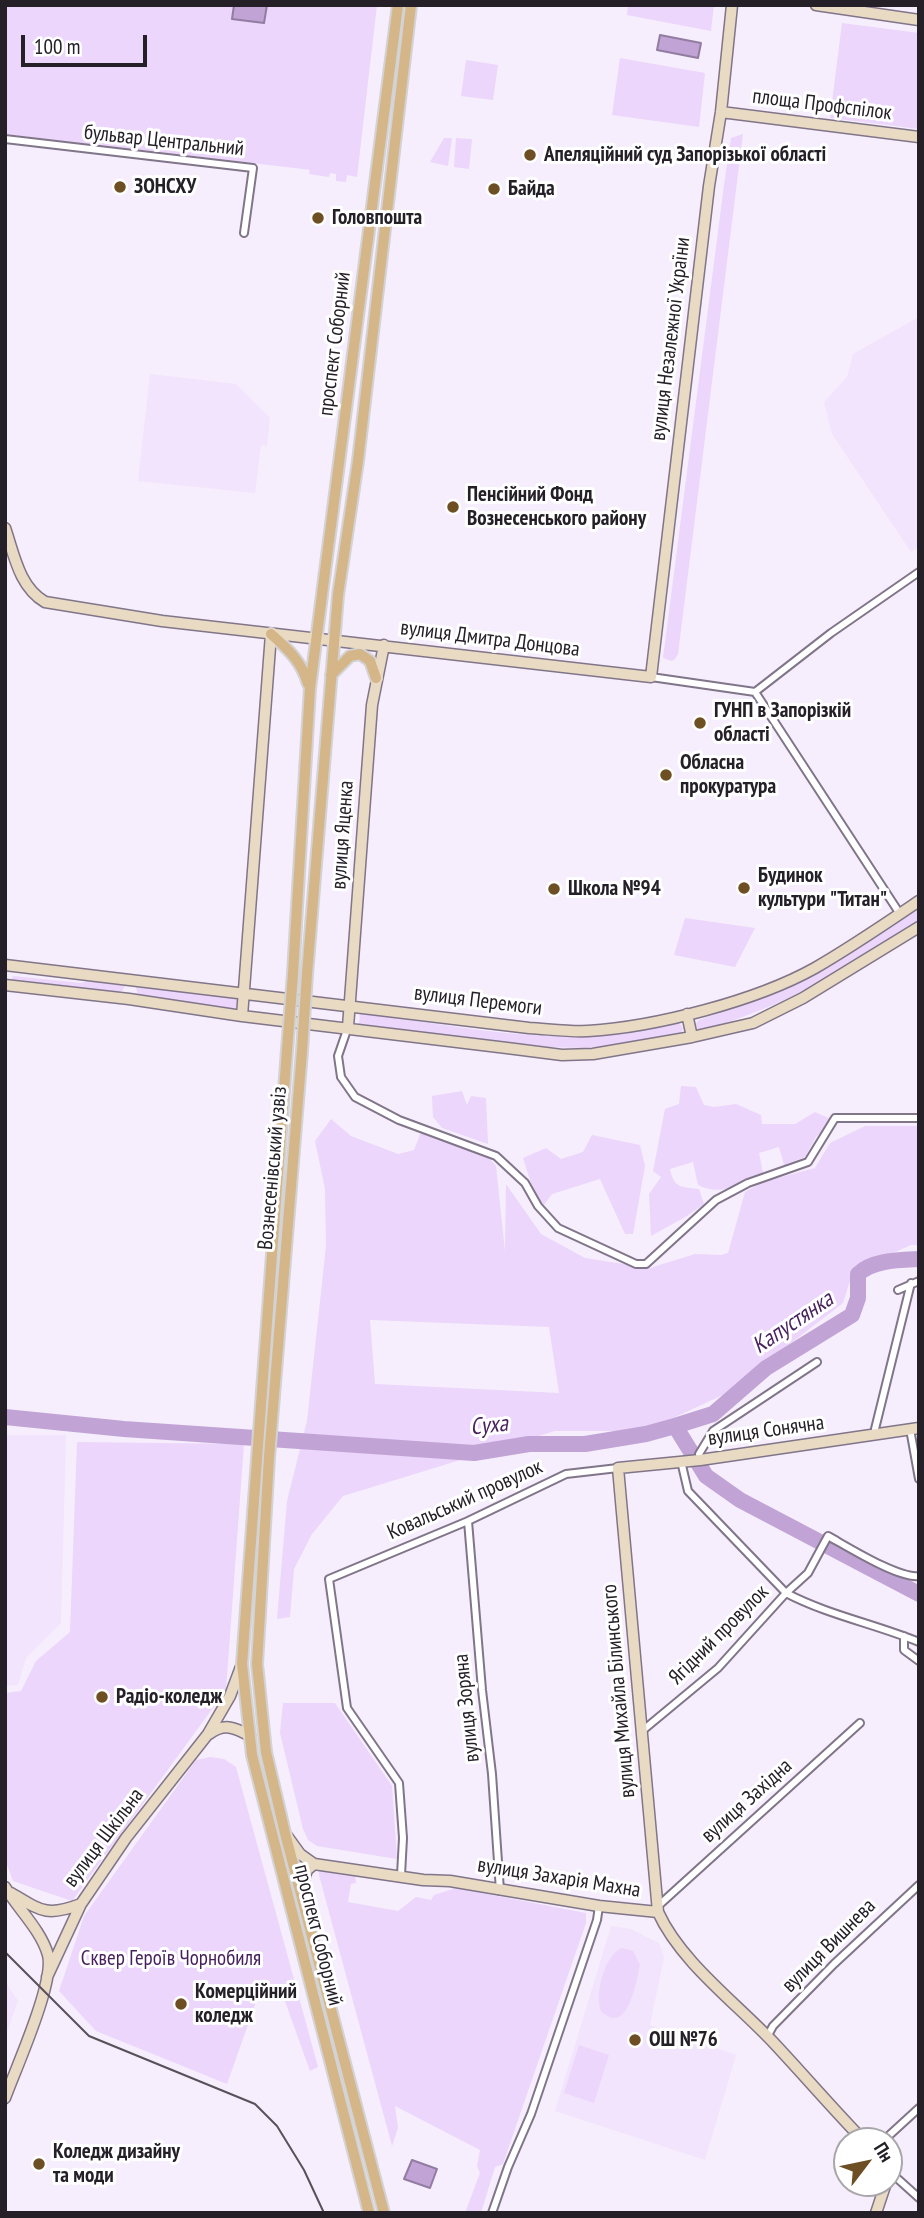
<!DOCTYPE html>
<meta charset="utf-8">
<style>
body{margin:0}
#map{position:relative;width:924px;height:2218px;overflow:hidden;background:#f6eefc;font-family:"PT Sans Narrow",sans-serif}
canvas{display:block}
.frame{position:absolute;inset:0;border:7px solid #252028;pointer-events:none}
.north{position:absolute;left:833px;top:2127px;width:70px;height:70px;box-sizing:border-box;background:#fff;border:2px solid #a8a6a9;border-radius:50%;rotate:58deg;font-size:19px;font-weight:700;line-height:28px;text-align:center;color:#252028}
.north::after{content:'';display:block;margin:auto;width:24px;height:32px;background:#6d4f23;clip-path:polygon(50% 0,100% 100%,50% 72%,0 100%)}
.scale{position:absolute;left:21px;top:35px;width:126px;height:32px;box-sizing:border-box;border:4px solid #252028;border-top:0;padding-left:9px;font-size:21px;line-height:24px;white-space:nowrap;color:#252028;-webkit-text-stroke:5px #fff;paint-order:stroke}
</style>
<div id="map">
<canvas width="924" height="2218"></canvas>
<div class="frame"></div>
<div class="north">Пн</div>
<div class="scale">100 m</div>
</div>
<script>
const c = document.querySelector('canvas').getContext('2d');
c.lineJoin = 'round';
function fillPath(path, color) { c.fillStyle = color; c.fill(path, 'evenodd'); }
function stroke(path, color, width, dash) { c.strokeStyle = color; c.lineWidth = width; c.lineCap = dash ? 'butt' : 'round'; c.setLineDash(dash || []); c.stroke(path); }
function label(font, color, halo, rows, align = 'center') {
  c.font = font + ' "PT Sans Narrow",sans-serif'; c.lineWidth = 6; c.setLineDash([]); c.textBaseline = 'middle'; c.strokeStyle = halo; c.fillStyle = color; for (const [text, x, y, turn = 0] of rows) {
    c.save(); c.translate(x, y); c.rotate((+turn || 0) * Math.PI / 180); c.textAlign = isNaN(turn) ? turn : align; if (halo) c.strokeText(text, 0, 0); c.fillText(text, 0, 0); c.restore();
  }
}
const built = new Path2D(`
 M919,317V547L911,552L832,434L824,402L847,377L853,354Z
 M150,374L236,384L270,418L267,446L261,445L255,493L138,481Z
 M5,1435H66L61,1623L26,1658L18,1685L5,1686Z
 M611,1926L631,1929L659,1943L664,1957L650,2025L736,2055L705,2160L555,2111Z
 M5,1981L18,2001L5,2038Z`);
const green = new Path2D(`
 M5,5H377L357,177L347,175L346,182L336,181V174L330,173L329,177L309,174L310,170L303,169L133,149L132,151L87,146L86,144L5,134Z
 M628,5H714L711,31L627,15Z
 M842,23L919,33V129L830,118Z
 M620,58L705,73L699,127L612,115Z
 M466,60L498,65L493,100L461,96Z
 M743,134L678,654L675,659L672,661L663,658L724,185L731,138Z
 M444,138H452L448,166L430,162Z
 M456,138L472,139L469,169L454,167Z
 M919,908V922C851,967 781,1009 701,1030L698,1029L695,1024L699,1020L784,990L814,974Z
 M685,918L755,928L735,967L674,955Z
 M13,976L81,983L99,978L124,983L125,986L122,991L118,992L13,983L11,981Z
 M141,985L233,998L237,999L239,1005L236,1008L230,1009L138,996L136,987Z
 M360,1013C423,1021 488,1034 552,1036C595,1037 637,1031 679,1023L683,1028L681,1034L633,1044L583,1048L543,1047L359,1024Z
 M681,1086L696,1087L704,1105L714,1107L736,1104L761,1115L762,1124H795L815,1112L833,1120L816,1137L805,1157L784,1165L779,1147L759,1153L763,1173C741,1184 722,1197 698,1185L693,1162L670,1169C674,1188 681,1187 699,1189L704,1204L687,1216L651,1236L649,1194L661,1177L653,1171L665,1109L679,1104Z
 M462,1091L467,1105L471,1096L486,1098L488,1144L442,1128L433,1117L432,1096Z
 M331,1119L351,1136L398,1154L414,1150L421,1132L489,1158L496,1166L505,1251L506,1184L541,1234L585,1258L650,1268L695,1254L721,1255L728,1253L745,1192L763,1182L815,1168L830,1143L865,1126H919V1245H911L853,1271L843,1303L725,1394L645,1431H555L343,1496L312,1534L294,1569L290,1617L277,1619L287,1501L307,1421L326,1246L325,1189L315,1141ZM370,1320L549,1327L559,1393L375,1384Z
 M592,1135L640,1145L645,1166L633,1234H625L600,1179L552,1194L544,1205L535,1196L523,1158L546,1148L561,1159L583,1152Z
 M77,1442L244,1444L226,1690L72,1901L13,1881L5,1859V1693L21,1691L36,1661L70,1632Z
 M283,1703H335L392,1786L397,1859L317,1846L308,1840L303,1829L280,1733Z
 M210,1757L224,1759L236,1767L318,2067L310,2071L281,1990L262,1985L227,2084L96,2031L59,1991L84,1916L196,1760Z
 M319,1869L355,1874L356,1883L351,1884L348,1902L398,1911L416,1897L431,1900L434,1895L456,1888L586,1913V1923L505,2158L503,2164L495,2167L481,2213H465L480,2173L477,2166L480,2150L395,2106L398,2128L392,2146L319,1875Z
 M622,1948L633,1951L640,1965C636,1982 628,2037 601,2011C594,1995 605,1954 622,1948Z
 M579,2045L609,2055L594,2103L564,2093Z`);
const water = new Path2D(`
 M234,5H267L264,23L232,19Z
 M660,35L701,43L698,58L657,50Z
 M412,2160L437,2169L430,2188L404,2179Z`);
const river = new Path2D(`
 M5,1417L124,1429L474,1453L529,1444H585L646,1434L675,1426L706,1476L740,1500L919,1594
 M675,1426L713,1414L766,1368L852,1315L858,1298V1274C873,1260 899,1260 919,1259`);
const street = new Path2D(`
 M5,139L253,168L244,233
 M651,677L755,692L900,914
 M755,692L831,633L919,572
 M348,1027L338,1056L341,1077L355,1097L399,1120L496,1156L525,1183L538,1206L558,1228L636,1264H646L716,1200L748,1183L808,1162L835,1118H919
 M898,1290L919,1281
 M910,1429L919,1479
 M878,1435L875,1429L911,1283
 M700,1460L699,1454L713,1431L817,1362
 M468,1521L482,1690L492,1774L500,1891
 M919,1576C899,1579 848,1547 828,1536L808,1573L786,1593C828,1615 875,1624 919,1642
 M904,1636V1650L919,1661
 M642,1731L718,1668L786,1593L688,1491L681,1461
 M401,1875L403,1838L399,1783L347,1708L329,1579L468,1521L566,1474L618,1468
 M658,1906L860,1723
 M767,2037L773,2026L834,1964L919,1885
 M883,2141L919,2108
 M889,2171L919,2198
 M492,2213L508,2167L531,2114L597,1920L599,1906`);
const secondary = new Path2D(`
 M816,5L919,20
 M721,112L919,137
 M5,528C14,554 19,587 45,602L162,621L651,677L709,186L721,112L732,5
 M5,965L529,1028C548,1029 569,1032 588,1031C655,1027 756,1001 815,968C850,948 885,924 919,901
 M5,985L129,999L242,1016L507,1048L562,1055L593,1054L692,1037L753,1023L803,998L919,927
 M687,1014L692,1037
 M242,1016L271,634
 M348,1027L372,705L384,645
 M209,1734C224,1723 234,1727 250,1736
 M287,1836L300,1854L314,1864L423,1880L450,1881L599,1906L658,1912C680,1961 735,2002 772,2041C803,2074 832,2108 864,2141
 M5,1887C18,1909 41,1930 48,1955C55,1982 16,2068 5,2098
 M301,1890L307,1870L314,1864
 M11,1893C41,1911 47,1917 81,1904
 M658,1912L618,1468L700,1460L919,1428
 M47,1977L81,1904L126,1838L208,1734L230,1696L242,1664
 M876,2213L886,2183`);
const primary = new Path2D(`
 M271,634C288,649 302,662 308,684
 M331,675L350,656L360,654L370,661L376,678
 M293,974L310,688L398,5
 M307,974L338,595L358,461L411,5
 M287,1050L242,1664L252,1755L369,2213
 M302,1051L269,1457L257,1664L266,1752L285,1833L384,2213`);
const tram = new Path2D(`
 M5,1952L89,2036L255,2104L277,2126L304,2170L324,2213`);
const primaryBridge = new Path2D(`
 M287,1050L293,974
 M302,1051L307,974`);
const markers = [
 [530,155,7,"#6d4f23"],
 [120,187,7,"#6d4f23"],
 [494,189,7,"#6d4f23"],
 [318,218,7,"#6d4f23"],
 [453,507,7,"#6d4f23"],
 [700,723,7,"#6d4f23"],
 [666,775,7,"#6d4f23"],
 [744,888,7,"#6d4f23"],
 [554,889,7,"#6d4f23"],
 [102,1697,7,"#6d4f23"],
 [181,2004,7,"#6d4f23"],
 [635,2040,7,"#6d4f23"],
 [39,2164,7,"#6d4f23"]
];
const streetNames = [
 ["площа Профспілок",822,105,7],
 ["бульвар Центральний",164,141,6],
 ["вулиця Незалежної України",671,339,-83],
 ["проспект Соборний",335,344,-83],
 ["вулиця Дмитра Донцова",490,639,7],
 ["вулиця Яценка",343,835,-86],
 ["вулиця Перемоги",478,1001,7],
 ["Вознесенівський узвіз",273,1168,-85],
 ["вулиця Сонячна",766,1431,-8],
 ["Ковальський провулок",465,1500,-24],
 ["Ягідний провулок",719,1635,-45],
 ["вулиця Михайла Білинського",619,1691,-95],
 ["вулиця Зоряна",467,1708,-96],
 ["вулиця Західна",747,1801,-42],
 ["вулиця Шкільна",104,1838,-53],
 ["вулиця Захарія Махна",559,1878,9],
 ["проспект Соборний",318,1935,76],
 ["вулиця Вишнева",829,1946,-45]
];
const poiNames = [
 ["Апеляційний суд Запорізької області",544,155],
 ["ЗОНСХУ",134,187],
 ["Байда",508,189],
 ["Головпошта",332,218],
 ["Пенсійний Фонд",467,495],
 ["Вознесенського району",467,519],
 ["ГУНП в Запорізкій",714,711],
 ["області",714,735],
 ["Обласна",680,763],
 ["прокуратура",680,787],
 ["Будинок",758,876],
 ["культури \"Титан\"",758,900],
 ["Школа №94",568,889],
 ["Радіо-коледж",116,1697],
 ["Комерційний",195,1992],
 ["коледж",195,2016],
 ["ОШ №76",649,2040],
 ["Коледж дизайну",53,2152],
 ["та моди",53,2176]
];
const parkNames = [
 ["Сквер Героїв Чорнобиля",171,1959]
];
const waterNames = [
 ["Капустянка",793,1323,-34],
 ["Суха",489,1426,-6]
];
fillPath(built, '#f2e4fc');
fillPath(green, '#ecd6fb');
fillPath(water, '#c1a4d5');
stroke(water, '#927ca1', 2);
stroke(river, '#c1a4d5', 16);
stroke(street, '#817589', 10);
stroke(secondary, '#817589', 13);
stroke(primary, '#d3d2d4', 14);
stroke(street, '#fff', 6);
stroke(secondary, '#e9dac3', 10);
stroke(primary, '#d4b688', 10);
stroke(tram, '#57515a', 2);
stroke(primaryBridge, '#d3d2d4', 14, []);
stroke(primaryBridge, '#d4b688', 10);
for (const [x, y, r, color] of markers) { const dot = new Path2D(); dot.arc(x, y, r, 0, 2 * Math.PI); c.fillStyle = color; c.fill(dot); stroke(dot, '#fff', 2.5); }
label('21px', '#252028', '#fff', streetNames);
label('bold 21px', '#252028', '#fff', poiNames, 'left');
label('21px', '#451f5b', '#fff', parkNames);
label('italic 23px', '#49235e', '#fff', waterNames);
</script>
